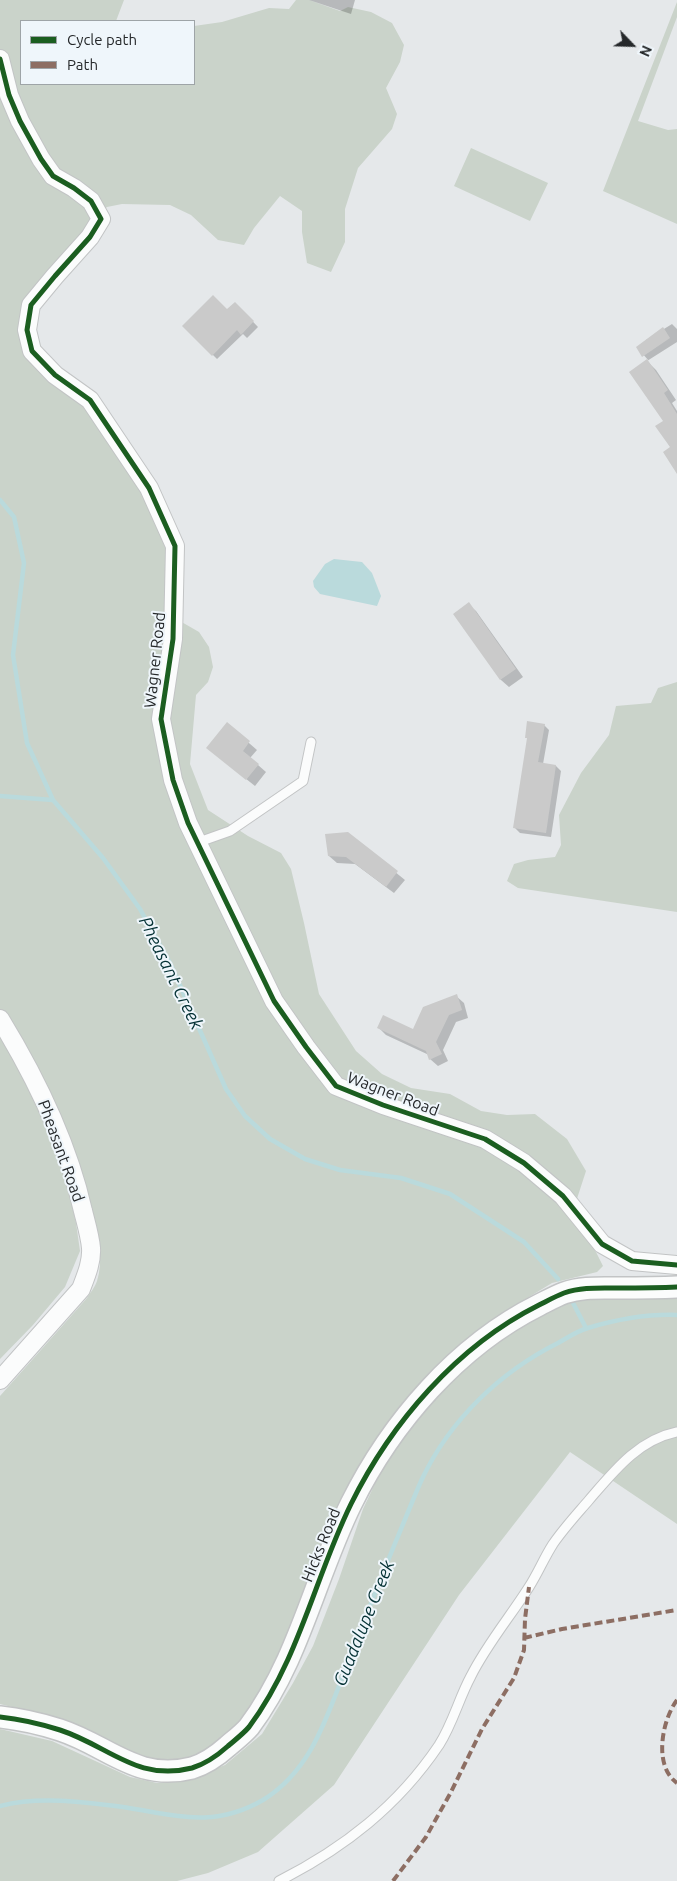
<!DOCTYPE html>
<style>
body{margin:0}
#map{position:relative;width:677px;height:1881px;overflow:hidden;background:#e5e8ea;font-family:Ubuntu,sans-serif}
canvas{display:block}
.legend{position:absolute;left:20px;top:20px;width:175px;height:65px;box-sizing:border-box;background:#eff6fb;border:1px solid #9ea4a7;margin:0;padding:6px 9px;list-style:none;font-size:15px;color:#25282a}
.legend li{display:flex;align-items:center;gap:10px;height:25px}
.legend b{width:25px;border:1px solid #9ea4a7}
.north{position:absolute;left:607px;top:20px;width:50px;height:50px;-webkit-text-stroke:4px #eff6fb;paint-order:stroke;rotate:114deg;font-size:14px;font-weight:700;line-height:20px;text-align:center;color:#25282a}
.north::after{content:'';display:block;margin:auto;width:18px;height:22px;background:#25282a;clip-path:polygon(50% 0,100% 100%,50% 72%,0 100%)}
</style>
<div id="map">
<canvas width="677" height="1881"></canvas>
<ul class="legend">
<li><b style="height:6px;background:#1b5e20"></b>Cycle path</li>
<li><b style="height:6px;background:#8d6e63"></b>Path</li>
</ul>
<div class="north">N</div>
</div>
<script>
const c = document.querySelector('canvas').getContext('2d');
c.lineJoin = 'round';
function fillPath(path, color) { c.fillStyle = color; c.fill(path, 'evenodd'); }
function stroke(path, color, width, dash) { c.strokeStyle = color; c.lineWidth = width; c.lineCap = dash ? 'butt' : 'round'; c.setLineDash(dash || []); c.stroke(path); }
function label(font, color, halo, rows, align = 'center') {
  c.font = font + ' Ubuntu,sans-serif'; c.lineWidth = 4; c.setLineDash([]); c.textBaseline = 'middle'; c.strokeStyle = halo; c.fillStyle = color; for (const [text, x, y, turn = 0] of rows) {
    c.save(); c.translate(x, y); c.rotate((+turn || 0) * Math.PI / 180); c.textAlign = isNaN(turn) ? turn : align; if (halo) c.strokeText(text, 0, 0); c.fillText(text, 0, 0); c.restore();
  }
}
const green = new Path2D(`
 M0,0H124L116,21H21V84H194V26L222,22L269,8L289,9L296,0H309L340,11L348,7L371,12L392,23L404,45L400,62L386,88L397,114L392,129L358,168L345,209V242L331,272L307,263L302,232V211L280,196L254,228L244,245L218,240L191,215L170,205L122,204L107,207L94,217L86,232L24,303L19,319V332L50,381L82,405L143,493L169,547L166,613L199,632L209,647L213,667L208,682L196,695L190,764L208,810L248,836L281,853L291,869L304,923L319,994L356,1051L382,1074L411,1088L450,1094L481,1111L507,1115L535,1114L567,1139L586,1171L571,1217L596,1252L603,1266L597,1272L552,1283L501,1314L467,1339L441,1362L393,1417L255,1701L238,1725L222,1740L189,1760L150,1762L68,1721L0,1704V1396L87,1298C90,1293 95,1287 97,1281C110,1242 80,1201 63,1167L76,1223L80,1251L65,1287L33,1325L0,1359Z
 M677,2V17L638,121L668,130L677,129V224L603,191Z
 M471,148L548,183L530,221L454,186Z
 M677,682V912L518,888L507,881L514,864L528,860L555,857L561,845L559,815L581,773L609,735L616,706L651,703L658,688Z
 M677,1295V1524L570,1452L459,1595L334,1785L258,1852L208,1873L177,1881H0V1729L52,1741L130,1777L157,1783L192,1778L225,1765L262,1734L293,1683L313,1646L339,1579L363,1509L389,1454L428,1397L496,1340L566,1300Z`);
const water = new Path2D(`
 M334,559L362,562L372,573L381,596L377,606L320,594L314,587L313,581L325,564Z`);
const shadow = new Path2D(`
 M309,0H355L351,14Z
 M235,303L258,327L247,338L243,334L217,359L184,326L227,311Z
 M672,324L677,329V342L647,361L656,370L676,400L672,403L677,411V470L664,452L671,448L657,426L664,421L631,372L648,360L637,347L647,341L646,340Z
 M468,604L476,611L523,677L509,687L501,680L454,614Z
 M227,724L257,750L250,758L266,772L255,786L216,755Z
 M544,725L549,730L543,764L556,766L561,771L551,837L520,833L515,828L528,739L526,737Z
 M347,833L405,880L394,893L355,864L337,863L329,856Z
 M456,996L464,1003L468,1018L456,1022L443,1050L448,1061L438,1066L430,1059L429,1055L386,1035L379,1028L413,1030Z`);
const stream = new Path2D(`
 M0,500L14,517L24,563L13,655L27,743L53,800L103,858L140,909L170,963L226,1089L245,1116L270,1139L305,1159L340,1170L401,1178L450,1194L524,1242L558,1279
 M0,796L53,800
 M571,1299L586,1328
 M0,1806C39,1796 84,1802 123,1807C175,1815 213,1829 263,1800C312,1770 327,1716 347,1665C363,1624 379,1582 396,1541C405,1520 413,1499 422,1479C450,1420 500,1372 558,1343C567,1338 577,1331 588,1328C615,1320 649,1314 677,1315`);
const building = new Path2D(`
 M213,295L227,309L235,302L254,321L241,335L237,330L212,356L182,326Z
 M663,327L670,338L642,357L636,347Z
 M647,359L668,390L664,393L677,414V474L663,452L670,447L655,426L663,421L629,372Z
 M469,602L516,669L500,680L453,614Z
 M527,721L545,724L538,762L556,765L546,833L513,828L527,738H525Z
 M227,722L250,741L243,751L259,764L246,780L206,748Z
 M348,832L398,871L386,887L346,857L328,856L325,834Z
 M457,994L462,1010L449,1015L436,1042L442,1054L429,1060L426,1051L377,1028L383,1015L413,1029L423,1007Z`);
const service = new Path2D(`
 M199,842L230,831L303,781L311,742
 M279,1881C344,1848 398,1806 439,1745C453,1723 459,1698 471,1676C487,1644 510,1617 529,1587C538,1573 544,1558 553,1544C564,1528 577,1514 589,1500C614,1471 638,1440 677,1432`);
const minor = new Path2D(`
 M0,59L9,95L20,121L41,159L53,176L74,188L91,201L101,219L90,237L55,276L31,305L27,330L32,351L55,375L90,400L149,488L175,546L173,639L161,719L173,780L188,823L274,1001L306,1047L336,1086L383,1105L485,1139L524,1163L563,1196L602,1244L632,1261L677,1265
 M0,1019C36,1078 68,1144 83,1211C86,1223 90,1236 91,1248C92,1262 86,1276 81,1289L0,1380`);
const tertiary = new Path2D(`
 M0,1717C19,1719 41,1724 60,1730C109,1746 137,1782 192,1768C205,1764 218,1755 228,1746C235,1740 243,1734 249,1727C299,1660 315,1577 351,1504C391,1423 457,1346 539,1305C547,1301 556,1296 564,1293C581,1287 598,1288 616,1288C636,1288 657,1288 677,1287`);
const quiet = new Path2D(`
 M524,1638L562,1629L677,1610
 M677,1700C662,1720 653,1766 677,1783
 M393,1881L426,1837L451,1792L482,1729L514,1678L524,1650L525,1619L529,1587`);
const cycleway = new Path2D(`
 M0,59L9,95L20,121L41,159L53,176L74,188L91,201L101,219L90,237L55,276L31,305L27,330L32,351L55,375L90,400L149,488L175,546L173,639L161,719L173,780L188,823L274,1001L306,1047L336,1086L383,1105L485,1139L524,1163L563,1196L602,1244L632,1261L677,1265
 M0,1717C19,1719 41,1724 60,1730C109,1746 137,1782 192,1768C205,1764 218,1755 228,1746C235,1740 243,1734 249,1727C299,1660 315,1577 351,1504C391,1423 457,1346 539,1305C547,1301 556,1296 564,1293C581,1287 598,1288 616,1288C636,1288 657,1288 677,1287`);
const streetNames = [
 ["Wagner Road",155,660,-84],
 ["Wagner Road",393,1094,21],
 ["Pheasant Road",61,1151,70],
 ["Hicks Road",321,1545,-68]
];
const waterNames = [
 ["Pheasant Creek",171,973,64],
 ["Guadalupe Creek",364,1623,-68]
];
fillPath(green, '#cad3ca');
fillPath(water, '#badadc');
fillPath(shadow, '#0003');
stroke(stream, '#badadc', 4.5);
fillPath(building, '#cacaca');
stroke(service, '#c2c4c5', 11);
stroke(minor, '#c2c4c5', 20);
stroke(tertiary, '#c2c4c5', 24);
stroke(service, '#fbfcfc', 9);
stroke(minor, '#fbfcfc', 18);
stroke(tertiary, '#fbfcfc', 21);
stroke(quiet, '#8d6e63', 4, [8, 4]);
stroke(cycleway, '#1b5e20', 5);
label('16px', '#25282a', '#eff6fb', streetNames);
label('italic 18px', '#053235', '#eff6fb', waterNames);
</script>
